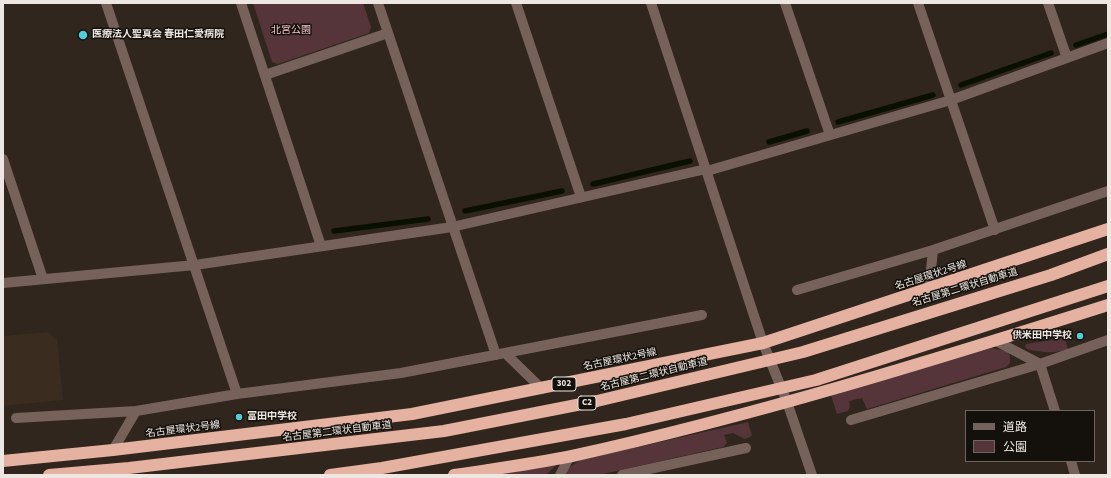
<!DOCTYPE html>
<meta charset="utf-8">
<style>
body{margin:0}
#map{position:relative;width:1111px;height:478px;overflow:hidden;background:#30261d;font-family:"Source Sans 3","Noto Sans JP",sans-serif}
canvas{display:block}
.frame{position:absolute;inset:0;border:4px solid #eee7e1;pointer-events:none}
.legend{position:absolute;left:965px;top:410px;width:130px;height:52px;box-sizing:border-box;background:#14100c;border:1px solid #6b6661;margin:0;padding:5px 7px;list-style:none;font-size:12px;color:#eee7e1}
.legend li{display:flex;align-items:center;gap:8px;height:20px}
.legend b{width:20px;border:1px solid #6b6661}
</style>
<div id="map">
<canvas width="1111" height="478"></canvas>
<div class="frame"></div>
<ul class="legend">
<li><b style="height:5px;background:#77625b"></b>道路</li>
<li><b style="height:11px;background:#553539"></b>公園</li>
</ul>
</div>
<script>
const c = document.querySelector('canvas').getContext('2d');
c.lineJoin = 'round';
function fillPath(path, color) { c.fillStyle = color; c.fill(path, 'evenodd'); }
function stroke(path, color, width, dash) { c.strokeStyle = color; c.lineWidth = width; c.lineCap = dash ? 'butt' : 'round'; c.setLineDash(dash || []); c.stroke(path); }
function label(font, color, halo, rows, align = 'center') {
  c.font = font + ' "Source Sans 3","Noto Sans JP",sans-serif'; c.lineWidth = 3; c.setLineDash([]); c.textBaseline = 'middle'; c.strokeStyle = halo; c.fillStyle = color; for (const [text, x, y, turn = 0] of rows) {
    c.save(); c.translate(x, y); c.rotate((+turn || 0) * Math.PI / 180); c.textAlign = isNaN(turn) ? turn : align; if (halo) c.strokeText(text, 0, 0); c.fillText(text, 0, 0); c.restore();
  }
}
const built = new Path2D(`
 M48,332L57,340L63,400L3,406V336Z`);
const green = new Path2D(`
 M253,3H363L371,27L369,33L278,64L272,62Z
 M1065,338L1068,350C1054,353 1042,353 1027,349L1025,346L1026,344Z
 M991,348L1006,351L1010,356V363L1006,367L867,409L862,398L849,401L850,406L848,411L837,414L831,395Z
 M748,422L752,436L745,439L733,433L724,435L727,443L723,447L599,475H567C567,467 574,464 581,460Z
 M557,464L546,475H491Z`);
const stream = new Path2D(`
 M1076,45L1108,34
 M961,85L1051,53
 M838,122L933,95
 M769,142L807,131
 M593,184L690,161
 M465,211L562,191
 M334,231L428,219`);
const minor = new Path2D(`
 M106,3L237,394
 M241,3L321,246
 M378,3L496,355
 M516,3L581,197
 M651,3L763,343L787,402L812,475
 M785,3L830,135
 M918,3L995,230
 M1048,3L1067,58
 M265,75L388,33
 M3,159L43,279
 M707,171L951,100L1108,43
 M3,283L195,265L452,227L706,169
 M929,289L933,250L1108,191
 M797,290L933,250
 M996,341L1040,364L1055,411
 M506,354L542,389
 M16,418L136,411L237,394L401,373L702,315
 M851,420L1040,364L1108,340
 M113,450L136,411
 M1071,461L1075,475
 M560,475L570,456
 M622,475L746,448`);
const highway = new Path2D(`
 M3,461L113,450L412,414L763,343L1108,229
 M454,475C493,469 533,464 572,456C753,416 931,361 1108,305`);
const highwayBridge = new Path2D(`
 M49,475L129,468L444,431L597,401L803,352L1051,275L1108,254
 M330,475L382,468L626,424L816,380L1108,286`);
const markers = [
 [83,35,5,"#52ccd6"],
 [1080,336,4,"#52ccd6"],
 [239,417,4,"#52ccd6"]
];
const shields = [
 [564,384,24],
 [587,403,18]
];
const shieldNames = [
 ["302",564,384],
 ["C2",587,403]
];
const parkNames = [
 ["北宮公園",291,31]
];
const poiNames = [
 ["医療法人聖真会 春田仁愛病院",92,35],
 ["供米田中学校",1072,336,"right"],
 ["富田中学校",247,417]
];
const streetNames = [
 ["名古屋環状2号線",931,276,-18],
 ["名古屋第二環状自動車道",965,288,-17],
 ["名古屋環状2号線",620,360,-12],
 ["名古屋第二環状自動車道",654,375,-14],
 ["名古屋環状2号線",183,430,-7],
 ["名古屋第二環状自動車道",337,432,-7]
];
fillPath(built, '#3a2c1e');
fillPath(green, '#553539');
stroke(stream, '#0a1000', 5.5);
stroke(minor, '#77625b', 10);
stroke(highway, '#e5b1a1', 12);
stroke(highwayBridge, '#e5b1a1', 12);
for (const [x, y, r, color] of markers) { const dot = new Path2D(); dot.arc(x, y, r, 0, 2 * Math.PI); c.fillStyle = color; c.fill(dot); stroke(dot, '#14100c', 1.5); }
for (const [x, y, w] of shields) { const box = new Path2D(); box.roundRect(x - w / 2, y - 7, w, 14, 3); c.fillStyle = '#14100c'; c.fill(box); stroke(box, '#eee7e1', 1); }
label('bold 9px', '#eee7e1', null, shieldNames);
label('10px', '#f7c5ca', '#14100c', parkNames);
label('bold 10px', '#eee7e1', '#14100c', poiNames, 'left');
label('10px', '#eee7e1', '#14100c', streetNames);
</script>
